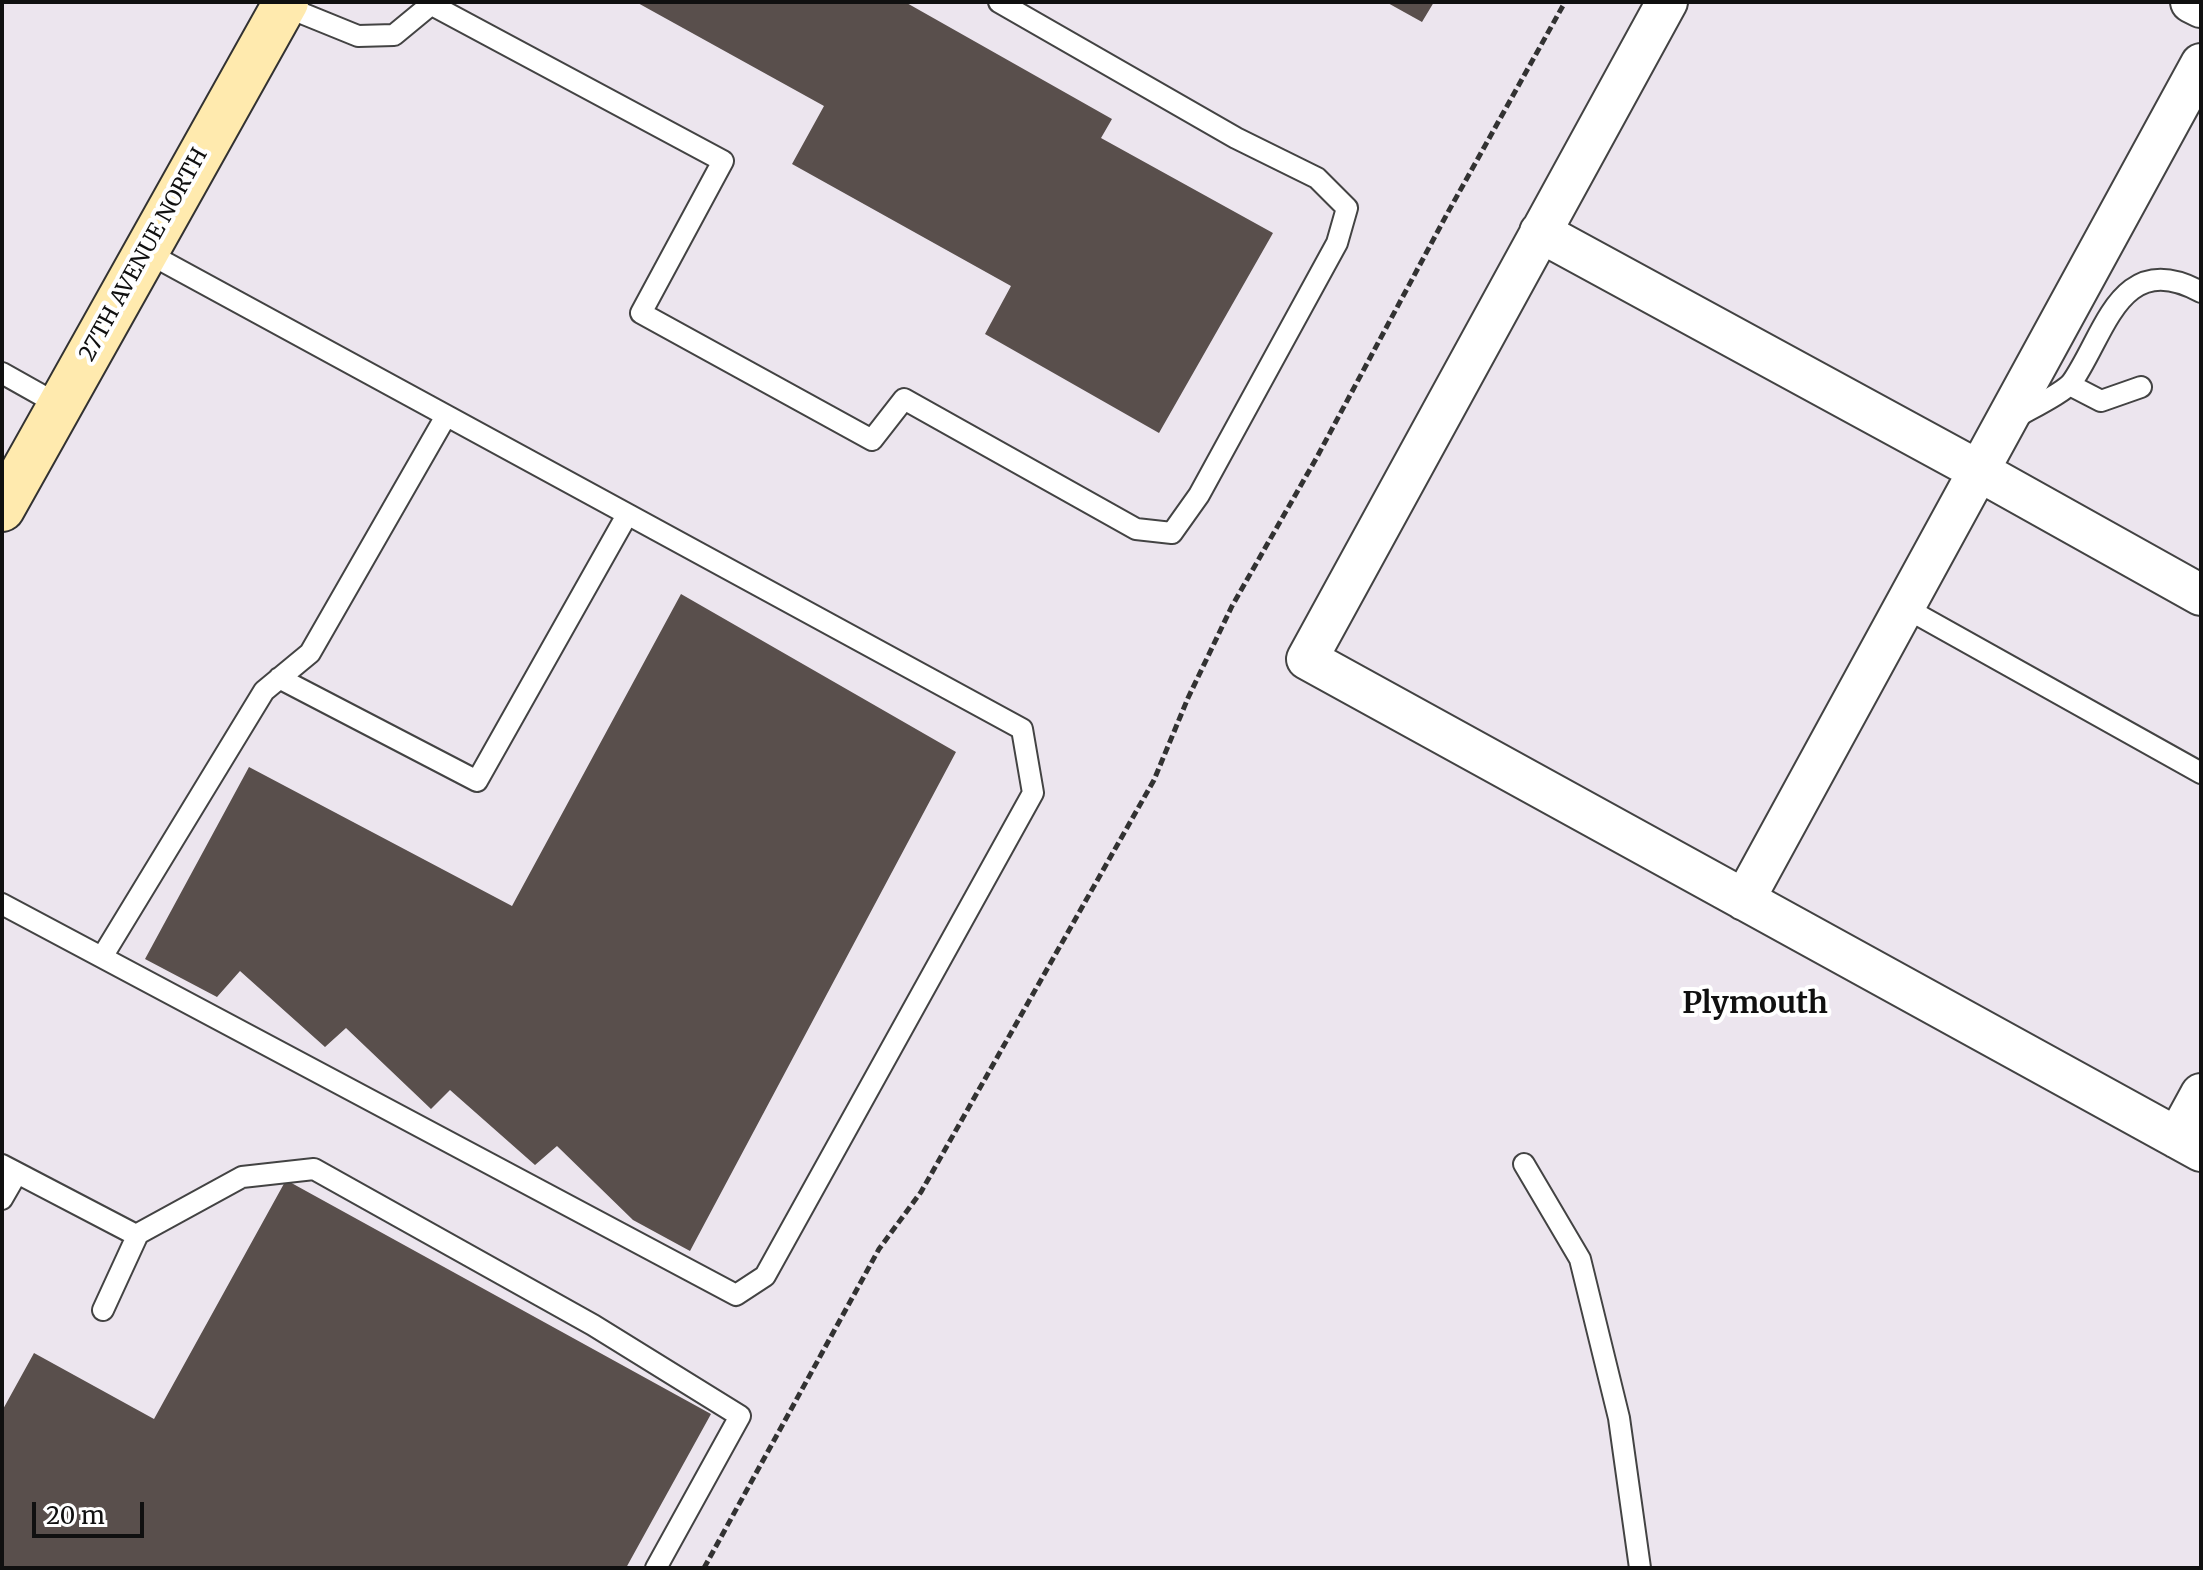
<!DOCTYPE html>
<style>
body{margin:0}
#map{position:relative;width:2203px;height:1570px;overflow:hidden;background:#fffbf3;font-family:Merriweather,serif}
canvas{display:block}
.frame{position:absolute;inset:0;border:4px solid #101010;pointer-events:none}
.scale{position:absolute;left:32px;top:1502px;width:112px;height:36px;box-sizing:border-box;border:4px solid #101010;border-top:0;padding-left:10px;font-size:24px;line-height:28px;white-space:nowrap;color:#101010;-webkit-text-stroke:6px #fff;paint-order:stroke}
</style>
<div id="map">
<canvas width="2203" height="1570"></canvas>
<div class="frame"></div>
<div class="scale">20 m</div>
</div>
<script>
const c = document.querySelector('canvas').getContext('2d');
c.lineJoin = 'round';
function fillPath(path, color) { c.fillStyle = color; c.fill(path, 'evenodd'); }
function stroke(path, color, width, dash) { c.strokeStyle = color; c.lineWidth = width; c.lineCap = dash ? 'butt' : 'round'; c.setLineDash(dash || []); c.stroke(path); }
function label(font, color, halo, rows, align = 'center') {
  c.font = font + ' Merriweather,serif'; c.lineWidth = 8; c.setLineDash([]); c.textBaseline = 'middle'; c.strokeStyle = halo; c.fillStyle = color; for (const [text, x, y, turn = 0] of rows) {
    c.save(); c.translate(x, y); c.rotate((+turn || 0) * Math.PI / 180); c.textAlign = isNaN(turn) ? turn : align; if (halo) c.strokeText(text, 0, 0); c.fillText(text, 0, 0); c.restore();
  }
}
const industrial = new Path2D(`
 M2,2H2201V1568H2Z`);
const building = new Path2D(`
 M636,2H905L1112,119L1101,138L1273,233L1159,433L985,334L1011,286L792,164L824,106Z
 M1386,2H1434L1422,22Z
 M681,594L956,752L690,1251L633,1220L557,1146L535,1165L450,1090L431,1109L346,1028L325,1047L240,971L217,997L145,959L249,767L512,906Z
 M286,1180L711,1414L626,1568H2V1411L34,1353L154,1419Z`);
const path = new Path2D(`
 M704,1568L879,1249L921,1192L1154,780L1188,698L1232,606L1317,457L1447,214L1565,2`);
const lane = new Path2D(`
 M432,5L723,161L641,313L872,440L904,399L1136,529L1172,533L1199,495L1337,243L1347,208L1317,178L1236,138L999,2
 M284,6L358,36L394,35L434,2
 M2,373L59,405
 M2070,385L2101,401L2141,387
 M2015,418C2028,410 2065,392 2072,382C2106,333 2120,248 2201,292
 M1904,607L2201,773
 M279,678L477,781L627,515
 M2,904L736,1295L765,1276L1033,793L1022,729L146,252
 M102,957L264,691L310,653L446,416
 M1524,1164L1580,1259L1619,1418L1640,1568
 M2,1165L136,1235L242,1177L314,1169L593,1325L740,1416L656,1568
 M2,1199L17,1173
 M103,1310L138,1234`);
const street = new Path2D(`
 M1667,2L1307,659L2201,1151
 M2191,2L2201,7
 M1540,232L1979,471L2201,595
 M1744,900L2201,64
 M2177,1138L2201,1094`);
const secondary = new Path2D(`
 M2,509L286,2`);
const streetNames = [
 ["27TH AVENUE NORTH",144,255,-61]
];
const districtNames = [
 ["Plymouth",1755,1005]
];
fillPath(industrial, '#ece5ee');
fillPath(building, '#594f4c');
stroke(lane, '#434343', 24);
stroke(street, '#434343', 44);
stroke(secondary, '#323232', 48);
stroke(path, '#323232', 5, [8, 4]);
stroke(lane, '#fff', 20);
stroke(street, '#fff', 40);
stroke(secondary, '#ffeaae', 44);
label('22px', '#101010', '#fff', streetNames);
label('bold 30px', '#101010', '#fff', districtNames);
</script>
